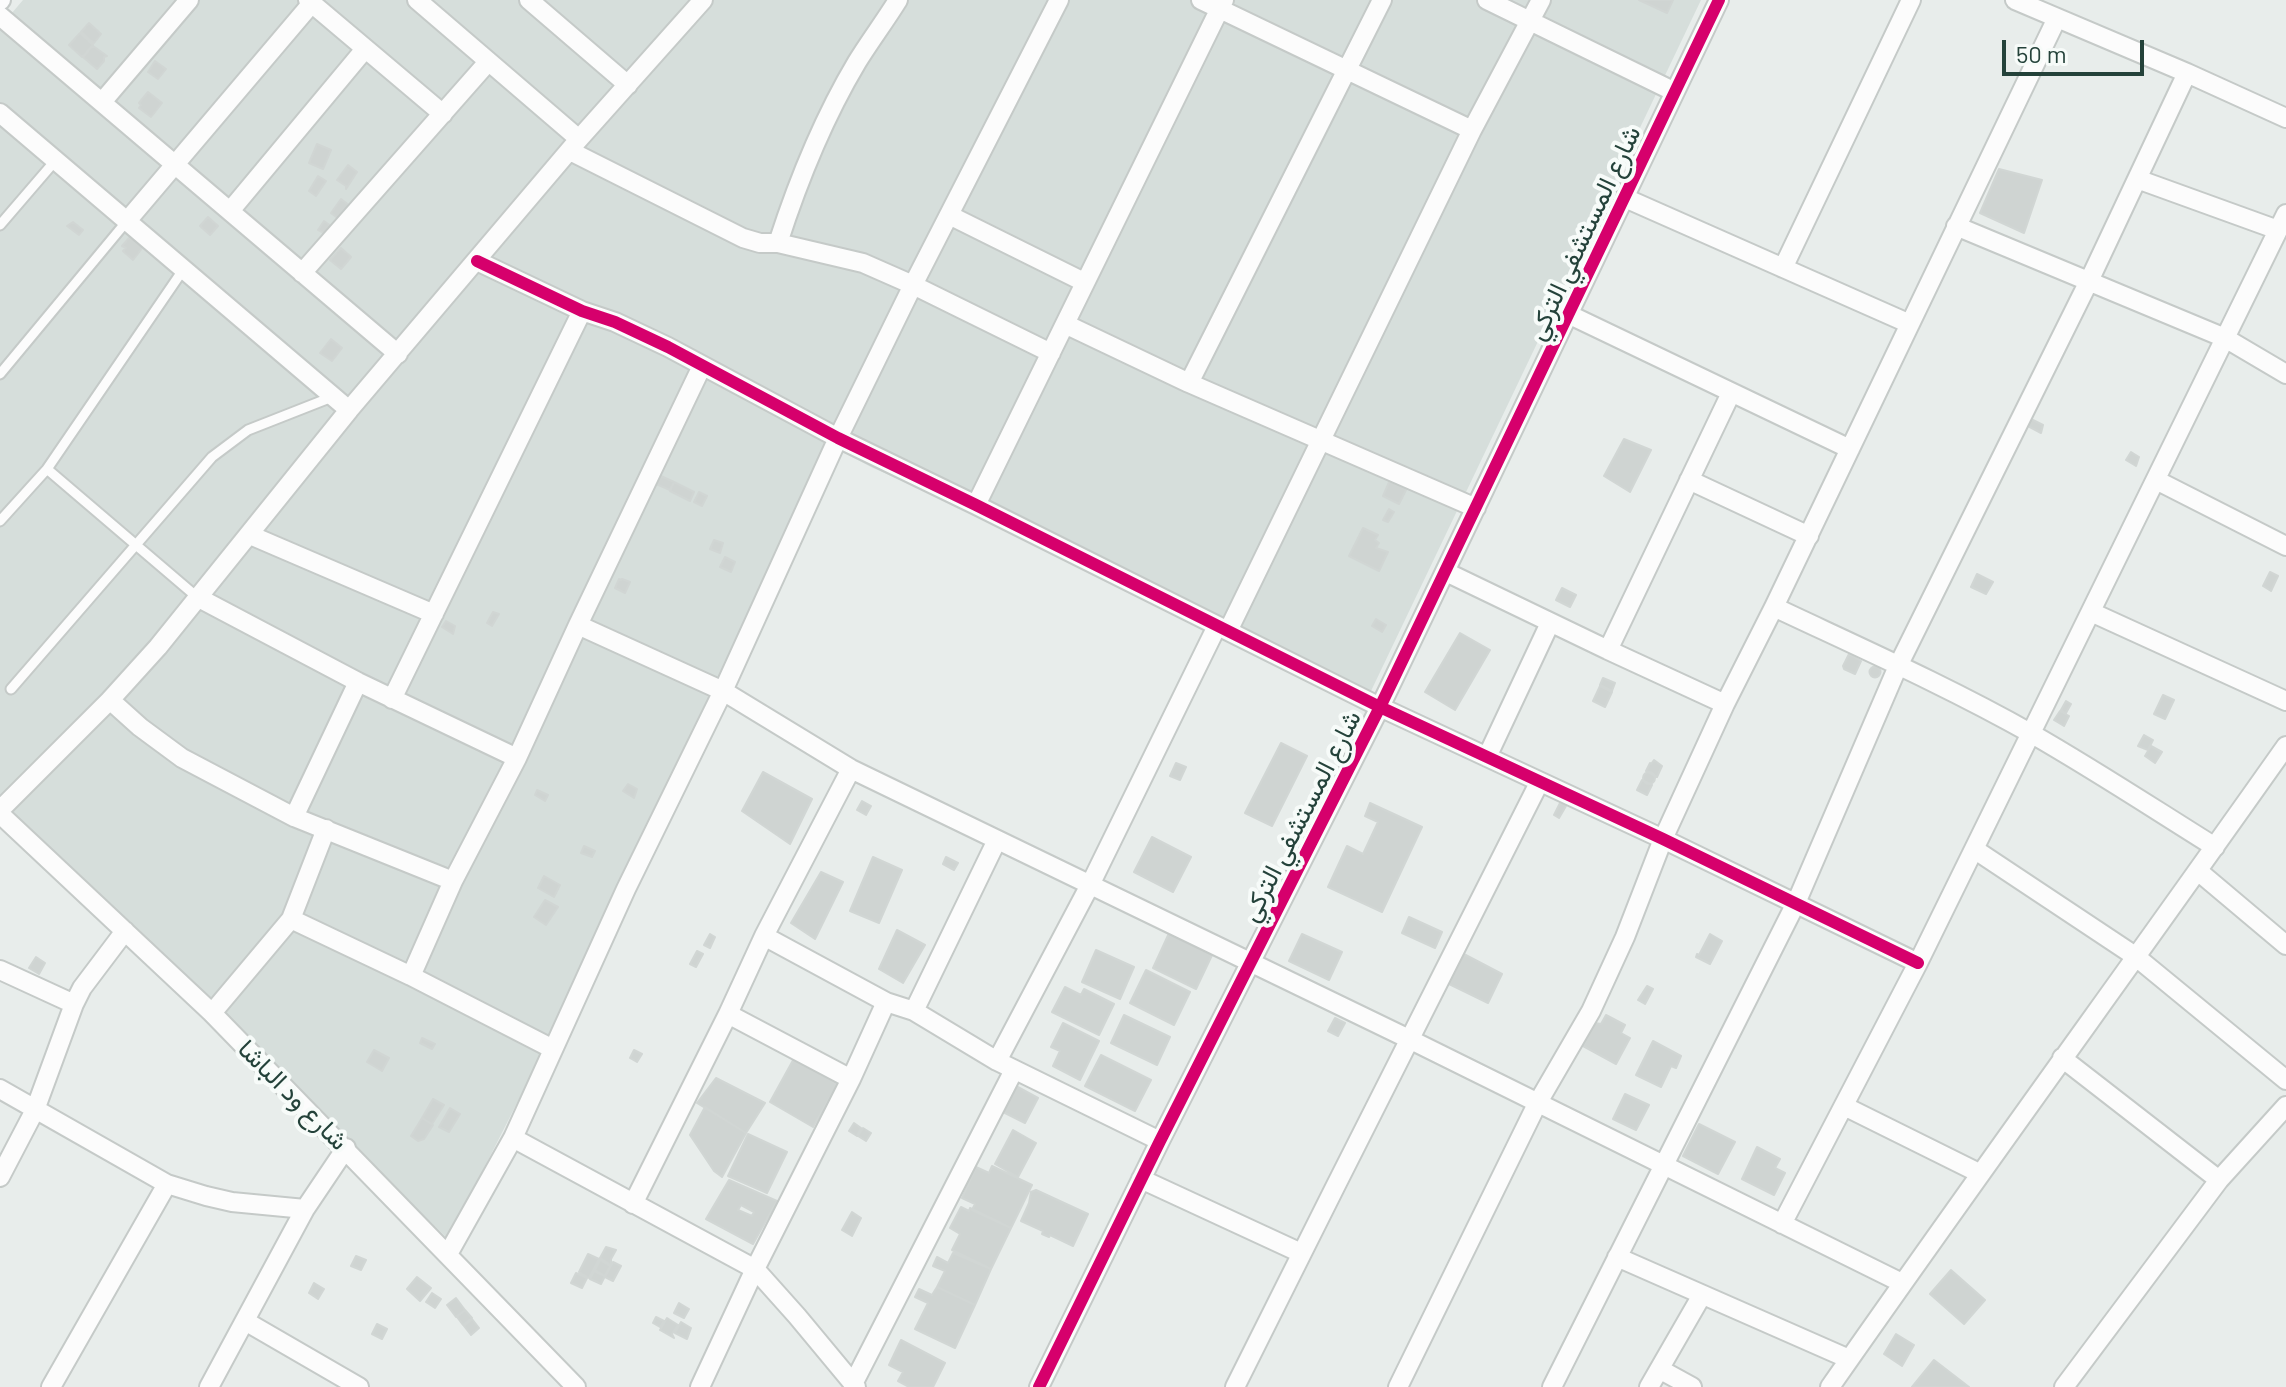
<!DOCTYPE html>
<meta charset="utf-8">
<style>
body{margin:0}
#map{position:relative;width:2286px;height:1387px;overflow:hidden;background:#e8edeb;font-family:Barlow,sans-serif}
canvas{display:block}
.scale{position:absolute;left:2002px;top:40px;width:142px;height:36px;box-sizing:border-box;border:4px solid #24423a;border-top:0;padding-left:10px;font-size:24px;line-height:28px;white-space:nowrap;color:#24423a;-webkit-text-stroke:6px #f7fbf9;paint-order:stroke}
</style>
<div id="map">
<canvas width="2286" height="1387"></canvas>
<div class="scale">50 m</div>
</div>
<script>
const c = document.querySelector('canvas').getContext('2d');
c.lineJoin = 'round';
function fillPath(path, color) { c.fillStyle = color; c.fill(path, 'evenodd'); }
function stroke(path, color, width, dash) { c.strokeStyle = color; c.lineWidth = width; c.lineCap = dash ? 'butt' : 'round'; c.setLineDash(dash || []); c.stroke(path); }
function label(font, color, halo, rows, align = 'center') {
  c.font = font + ' Barlow,Vazirmatn,sans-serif'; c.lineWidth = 8; c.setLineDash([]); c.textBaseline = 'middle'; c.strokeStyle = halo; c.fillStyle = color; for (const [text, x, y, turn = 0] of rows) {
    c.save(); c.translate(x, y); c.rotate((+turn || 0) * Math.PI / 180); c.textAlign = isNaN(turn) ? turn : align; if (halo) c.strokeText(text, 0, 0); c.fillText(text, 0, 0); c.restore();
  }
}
const built = new Path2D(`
 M23,0H1701L1371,691L871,467L839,450L684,774L448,1239L152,955L0,801V27Z`);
const building = new Path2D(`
 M1639,0H1673L1667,13Z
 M89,23L101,34L94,43L81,32Z
 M80,33L93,45L82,57L69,45Z
 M93,46L107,56L104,57V61L97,69L83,57Z
 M155,61L166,69L158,79L148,72Z
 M148,92L162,103L151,117L139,108L141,105L139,103Z
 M317,144L331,150L323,169L309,163Z
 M348,165L357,172L346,189V186L337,180Z
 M1999,169L2042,180L2024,233L1980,213Z
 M318,176L326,181L316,196L309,191Z
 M341,199L350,206L340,220L331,213Z
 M208,217L218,226L210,235L200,226Z
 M324,221L332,227L327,235L318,230Z
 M73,222L83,230L79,235L67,226Z
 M130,237L143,247L133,260L123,251L126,248L122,246Z
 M341,248L351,257L341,269L330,260Z
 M331,339L342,348L332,361L320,353Z
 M2029,418L2043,425L2041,433L2026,425Z
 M1624,439L1651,450L1630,492L1604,476Z
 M2131,452L2139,457L2136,466L2126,460Z
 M661,476L674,482L670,490L656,484Z
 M1390,480L1407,488L1399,504L1383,496Z
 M674,482L694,492L690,501L670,491Z
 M699,492L707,496L702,506L694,502Z
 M1389,509L1394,512L1388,522L1383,520Z
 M1363,528L1378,535L1375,540L1379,543L1376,548L1388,552L1379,571L1349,556Z
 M714,540L723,543L720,553L710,549Z
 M725,557L735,562L731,572L720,567Z
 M2270,572L2278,576L2271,591L2263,586Z
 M1977,574L1993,582L1986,594L1971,587Z
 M619,579L621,580L622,579L630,582L625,593L615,588Z
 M1562,588L1576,595L1570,607L1556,600Z
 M493,612L499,614L492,626L487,623Z
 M1376,619L1386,625L1382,632L1372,626Z
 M446,621L455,626L453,634L442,627Z
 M1460,633L1490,650L1455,710L1425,692Z
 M1849,654L1861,661L1855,674L1844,669L1843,666Z
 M1869.5 672a5.5 5.5 0 1 1 11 0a5.5 5.5 0 1 1-11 0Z
 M1603,678L1615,683L1612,691L1600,685Z
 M1600,686L1612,692L1605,707L1593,701Z
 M2163,695L2174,700L2165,719L2154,714Z
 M2066,701L2071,704L2066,713L2061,710Z
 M2060,711L2069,716L2064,726L2054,720Z
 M2144,735L2153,740L2148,750L2138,746Z
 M1281,743L1307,756L1272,826L1245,813Z
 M2151,746L2162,752L2155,763L2145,756Z
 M1654,760L1662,766L1657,777L1646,771L1650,763L1651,764Z
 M1176,763L1186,767L1180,780L1170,776Z
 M763,772L812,799L790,844L742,811Z
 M1643 778a6 6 0 1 1 12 0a6 6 0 1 1-12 0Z
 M1642,780L1652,785L1647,795L1637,790Z
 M628,784L637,789L634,798L623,791Z
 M537,790L548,795L545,801L535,795Z
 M862,801L871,806L866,815L857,810Z
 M1370,803L1422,827L1382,912L1328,887L1347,846L1363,854L1378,822L1365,816Z
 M1560,803H1564L1566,806L1559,818L1554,815Z
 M1152,837L1191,857L1173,892L1134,872Z
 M584,846L595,851L592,857L581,853Z
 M873,857L902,870L879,923L850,911Z
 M946,857L958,863L954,870L943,864Z
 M821,872L843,882L815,939L791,923Z
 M544,876L560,885L554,897L538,888Z
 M545,900L558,907L546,925L534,917Z
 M1409,917L1442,932L1435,948L1402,933Z
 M897,930L925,945L903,983L879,969Z
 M1170,931L1214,951L1196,989L1153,968Z
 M710,934L715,937L710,948L704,945Z
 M1302,934L1342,952L1329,980L1289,961Z
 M1710,934L1722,941L1710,964L1696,957L1697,954L1699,955Z
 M1096,950L1134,967L1120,999L1082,982Z
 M697,951L703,954L696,967L690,964Z
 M1460,952L1502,974L1488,1003L1445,982Z
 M36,957L45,963L39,974L29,968Z
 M1146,970L1190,992L1174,1025L1130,1003Z
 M1647,986L1653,989L1645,1004L1638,1000Z
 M1065,987L1081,995L1084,989L1114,1004L1099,1035L1052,1012Z
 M1124,1015L1170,1037L1157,1065L1111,1043Z
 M1606,1015L1625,1025L1621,1033L1630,1038L1616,1064L1583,1046L1595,1023L1601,1024Z
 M1335,1018L1345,1023L1338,1036L1328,1031Z
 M1063,1023L1099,1041L1080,1080L1053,1066L1060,1051L1051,1047Z
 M422,1038L435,1044L432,1049L420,1043Z
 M1653,1041L1681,1056L1676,1068L1671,1066L1661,1087L1636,1075Z
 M374,1050L389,1058L382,1071L367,1062Z
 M634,1050L642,1054L637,1062L630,1058Z
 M797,1053L837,1085L813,1127L770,1102Z
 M1101,1055L1151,1080L1135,1111L1085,1086Z
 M716,1078L765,1103L746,1133L697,1103Z
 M1016,1086L1038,1098L1025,1123L1003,1112Z
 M1625,1094L1649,1105L1636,1130L1613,1119Z
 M433,1099L444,1105L432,1124L422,1118Z
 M705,1107L746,1133L722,1177L714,1171L690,1135Z
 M450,1108L460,1114L449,1132L439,1127Z
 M422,1118L433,1125L424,1139L418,1141L411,1136Z
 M854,1123L861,1128L857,1136L849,1131Z
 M1699,1124L1735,1142L1718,1174L1683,1156Z
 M863,1128L871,1133L866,1141L858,1136Z
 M1013,1130L1036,1143L1018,1177L995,1164Z
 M748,1134L787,1152L767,1193L728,1176Z
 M1757,1147L1780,1159L1775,1168L1785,1173L1774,1195L1742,1179Z
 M992,1166L1032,1185L1011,1228L972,1210L975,1204L962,1198L976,1167L989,1173Z
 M729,1180L777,1201L753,1244L706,1219Z
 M1036,1190L1088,1214L1073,1246L1050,1235L1049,1237L1042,1234L1043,1231L1021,1221L1029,1203L1031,1192Z
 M741,1205L754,1212L752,1216L738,1210Z
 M961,1207L969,1211L970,1208L1011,1228L991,1269L952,1250L960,1234L950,1228Z
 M852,1212L861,1218L852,1236L842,1230Z
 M606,1247L616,1250L611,1259V1265L600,1258Z
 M953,1253L991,1269L975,1305L937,1287L945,1271L933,1266L937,1257L948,1263Z
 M588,1254L599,1259L589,1278L579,1272Z
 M356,1256L366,1260L361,1270L351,1266Z
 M600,1260L610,1266L605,1276L595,1270Z
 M613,1262L621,1266L613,1281L605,1277Z
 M1951,1270L1985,1300L1964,1324L1930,1294Z
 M594,1271L605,1276L601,1284L590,1279Z
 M576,1273L587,1278L582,1288L571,1283Z
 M417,1277L431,1288L420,1301L407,1289Z
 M314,1283L324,1289L318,1299L309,1293Z
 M937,1287L975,1305L955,1348L915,1329L928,1303L915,1297L919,1289L932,1295Z
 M432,1293L441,1299L435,1308L426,1302Z
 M456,1298L465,1310L456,1317L447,1305Z
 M679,1303L689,1309L684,1318L674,1313Z
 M465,1310L472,1318L463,1325L457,1317Z
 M656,1317L664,1321L660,1327L653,1323Z
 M667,1318L678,1325L672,1334L674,1338L660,1330Z
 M472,1319L479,1328L471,1335L464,1326Z
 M681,1322L691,1328L687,1339L675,1333Z
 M377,1324L387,1329L382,1339L372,1334Z
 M1896,1334L1914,1345L1902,1366L1884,1354Z
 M901,1340L945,1363L933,1387H909L898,1381L903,1372L889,1365Z
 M1934,1360L1969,1387H1912Z`);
const lane = new Path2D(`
 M0,225L55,161
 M0,374L127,221
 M47,469L197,597
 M0,521L47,469L183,270
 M11,689L212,457L248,430L332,397`);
const street = new Path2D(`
 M308,0L443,114
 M417,0L579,139
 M529,0L628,85
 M1201,0L1472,130
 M1487,0L1675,92
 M2015,0L2187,73L2286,118
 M0,1L1,0
 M0,16L398,354
 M102,102L189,0
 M0,113L349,410
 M570,151L743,238L760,243H778L863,263L913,285L1051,353
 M2137,179L2278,230
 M1625,198L1910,324
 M230,211L365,49
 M949,215L1084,282
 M127,221L312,3
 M1956,226L2225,338L2286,374
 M778,243C798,181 823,119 857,62C870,41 885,21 898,0
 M477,261L582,311L615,322L668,347L838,438L976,505L1380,707L1663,839L1918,963
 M1783,268L1911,0
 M302,273L488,62
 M1570,315L1850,449
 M1065,324L1189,383L1476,508
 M1189,383L1382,0
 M1689,480L1809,536
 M2156,480L2286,546
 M976,505L1224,0
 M250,535L434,614
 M1446,572L1608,650
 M197,597L358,682L517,758
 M1774,607C1861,648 1949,687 2032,734C2095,770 2154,809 2215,847
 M2091,612L2286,701
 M578,625L723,691L851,769L1411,1040L1902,1283
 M1228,631L1472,130L1541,0
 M392,699L582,311
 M110,700L140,727L182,758L294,817L453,881
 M1725,704L1608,650L1731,393
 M1487,757L1550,623
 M0,810L110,700L158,647L349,410L579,139L703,0
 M0,814L212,1013L576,1387
 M294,817L358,682
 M1974,849L2135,956L2286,1080
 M2198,871L2286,945
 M291,919L411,976L553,1049
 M764,936L886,1002L914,1011L997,1061L1160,1141
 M0,970L74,1004
 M411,976L453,881L517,758L578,625L702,366
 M914,1011L997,840
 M212,1013L291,919L326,829
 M728,1014L851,1079
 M2062,1058L2219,1180
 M997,1061L1090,885L1217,626
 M0,1089L167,1184L206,1196L232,1202L305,1209
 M1844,1106L1979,1173
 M513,1138L755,1269L797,1316L856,1387
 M0,1177L35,1110L74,1004L82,988L125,931
 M1141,1179L1301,1253
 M633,1204L728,1014L764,936L851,769
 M1782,1224L1918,963L2286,214
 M448,1254L513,1138L626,889L723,691L838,438L913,285L1059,0
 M1617,1257L1849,1359
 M245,1321L359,1387
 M1661,1370L1692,1387
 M853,1384L1014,1070
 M51,1387L167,1184
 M209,1387L305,1209L346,1148
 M700,1387L755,1269L851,1079L886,1002
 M1039,1387L1160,1141L1380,707L1719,0
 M1235,1387C1335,1185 1438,985 1539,783
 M1398,1387L1537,1104L1591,1011L1625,937L1663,839L1725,704L1774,607L2057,18
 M1552,1387L1796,903L1898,666L2089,281L2187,73
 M1649,1387L1702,1295
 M1830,1387C1980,1172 2135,960 2286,746
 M2064,1387L2219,1180L2286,1106`);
const cycleway = new Path2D(`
 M477,261L582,311L615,322L668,347L838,438L976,505L1380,707L1663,839L1918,963
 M1039,1387L1160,1141L1380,707L1719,0`);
const streetNames = [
 ["شارع المستشفي التركي",1584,233,-65],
 ["شارع المستشفي التركي",1301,816,-63],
 ["شارع ود الباشا",293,1095,45]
];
fillPath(built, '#d6dedb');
fillPath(building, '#cfd4d2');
stroke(building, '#d1d6d4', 2);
stroke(lane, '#c5cac8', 13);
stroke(street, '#c5cac8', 22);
stroke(lane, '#fcfcfc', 9);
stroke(street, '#fcfcfc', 18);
stroke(cycleway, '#d6006c', 12);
label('26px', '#24423a', '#f7fbf9', streetNames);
</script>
